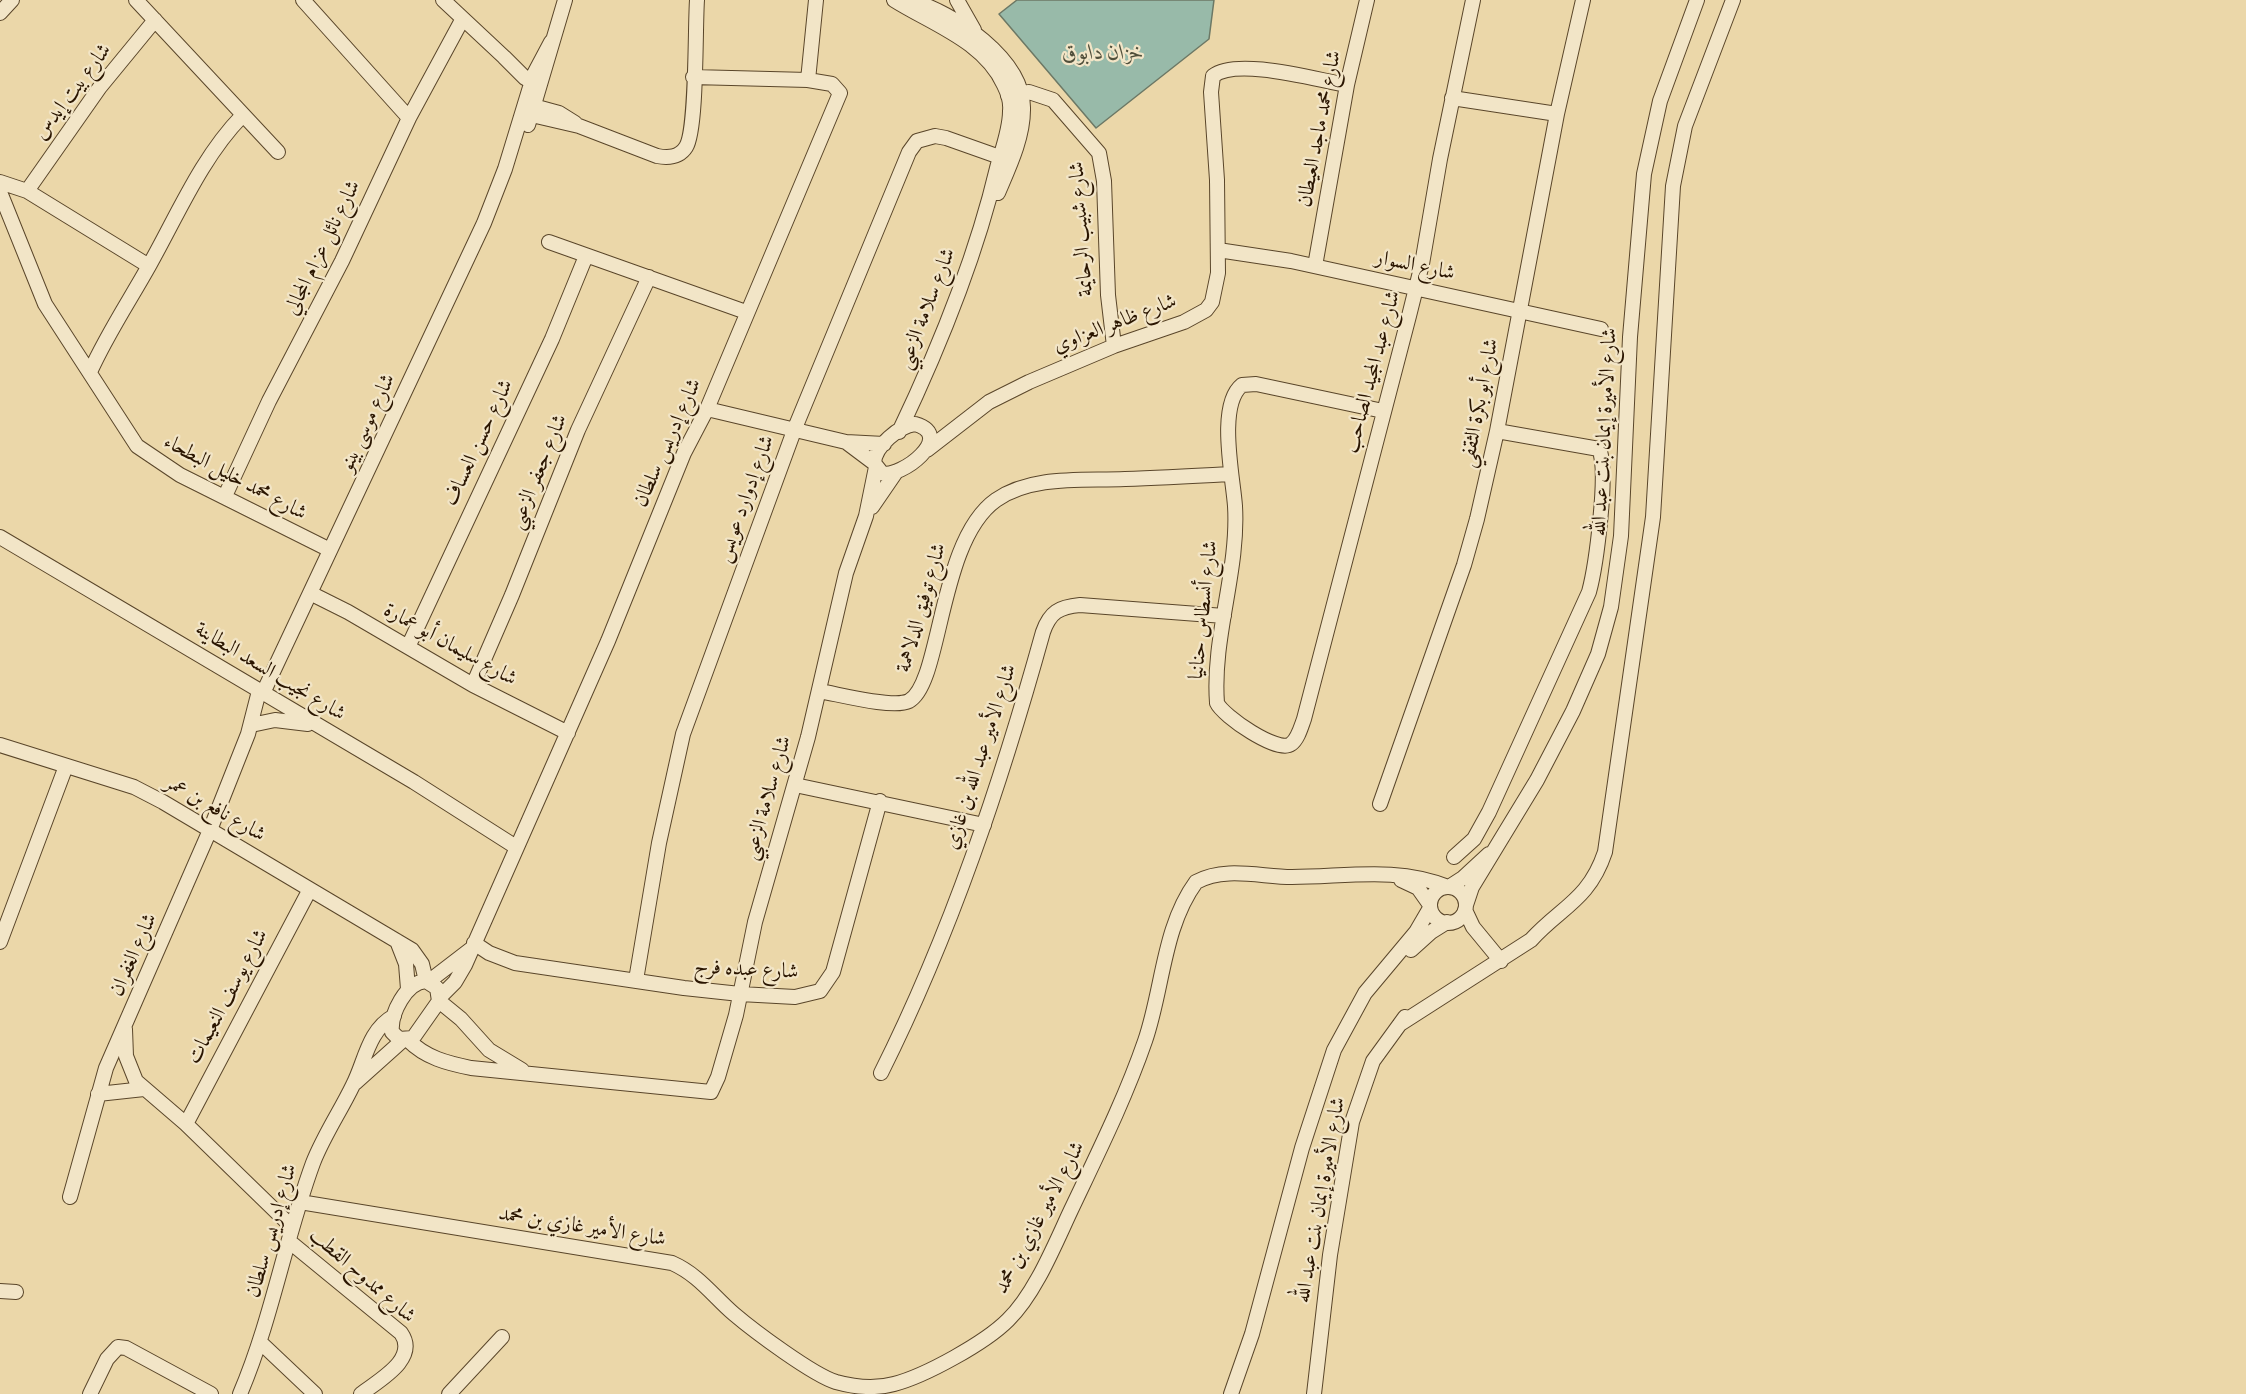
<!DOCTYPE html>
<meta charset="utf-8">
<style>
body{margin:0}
canvas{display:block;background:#ebd7a9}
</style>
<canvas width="2246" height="1394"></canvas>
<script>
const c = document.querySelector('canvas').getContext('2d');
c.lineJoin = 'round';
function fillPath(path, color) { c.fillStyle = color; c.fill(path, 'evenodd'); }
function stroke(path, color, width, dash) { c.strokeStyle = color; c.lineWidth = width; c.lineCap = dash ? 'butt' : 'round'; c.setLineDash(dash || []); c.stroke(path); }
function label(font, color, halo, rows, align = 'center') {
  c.font = font + ' Alegreya,Amiri,serif'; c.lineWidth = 4.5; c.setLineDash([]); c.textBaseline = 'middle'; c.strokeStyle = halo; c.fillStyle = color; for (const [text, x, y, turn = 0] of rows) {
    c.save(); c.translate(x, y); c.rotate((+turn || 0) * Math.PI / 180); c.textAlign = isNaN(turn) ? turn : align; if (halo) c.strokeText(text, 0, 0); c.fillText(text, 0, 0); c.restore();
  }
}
const water = new Path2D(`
 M1017,0H1214L1209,39L1096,128L999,14Z`);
const minor = new Path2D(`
 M136,0L278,152
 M303,0L409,118
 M443,0L504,57L525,78L539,86
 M894,0C932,24 984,41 1004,85C1008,93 1011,102 1010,111C1010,130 1002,150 997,168C976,257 938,350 899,432
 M910,0C953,12 1025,59 1023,110C1023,138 1009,167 998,193
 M957,0L974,30
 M0,13L12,0
 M808,80L816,0
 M1008,96L1029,92L1053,100L1099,153L1104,181L1108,295L1114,346
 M1452,98L1557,114
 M526,104L559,113L575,123
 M523,113L579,126L657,156C668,158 679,158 686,147C697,130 695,28 697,0
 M528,125L565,0
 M0,182L27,191L149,266
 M27,191L100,87L155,20
 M0,192L45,304L137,446L180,475L330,550
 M549,242L746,312
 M1218,250L1291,261L1601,329
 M1315,266L1347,85L1367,0
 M90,372C107,334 130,300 150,264C178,214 202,157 242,116
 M707,409L846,442L884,444
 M1383,411L1256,384L1242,385C1217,405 1233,477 1235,506C1239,571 1212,637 1217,703C1223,716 1278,754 1291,744C1298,739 1301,727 1304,719L1409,316L1422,264L1440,159L1473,0
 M915,424C957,436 900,479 882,473L874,463C875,446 899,426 915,424Z
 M846,442L874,463
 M927,450L989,402L1029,382L1114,346L1184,322L1206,310L1212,302L1218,273L1217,180L1211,92L1213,76C1237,57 1317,80 1347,85
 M225,496L269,401L342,261L409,118L462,20
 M872,507L896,472
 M0,537L414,782L516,847
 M312,594L348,612L473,685L568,733
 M408,647L552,339L586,256
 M473,685L512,595L578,430L649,277
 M819,691C838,694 893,709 909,701C942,683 938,541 996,500C1032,475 1083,481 1125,479C1160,478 1195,476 1230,474
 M263,693L484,223L505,169L534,74L551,42
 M256,724L275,720L308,724
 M0,745L134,787L163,802L412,950L422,964L426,981
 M795,785L984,825
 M1380,804L1464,565L1477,519L1497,431L1557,114L1583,0
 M1454,857L1474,839L1489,812L1589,592C1596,566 1609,470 1599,449L1497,431
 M1401,880L1418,888L1430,905
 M1449,887L1463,878L1489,854
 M1430 905a18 18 0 1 1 36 0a18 18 0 1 1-36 0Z
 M1466,905L1472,887L1537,780L1573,711L1598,654L1611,607L1621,536L1630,337L1644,174L1660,101L1697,0
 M1465,910L1473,927L1501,961
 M397,941L406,964L408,989
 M0,942L66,766
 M474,943L489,953L515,963L684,988L740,994L795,997L820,991L833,972L880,801
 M1411,950L1431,932L1447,922
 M636,980L659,843L683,734L795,428L909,152L917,141L935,136L946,138L1011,161
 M426,981L437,988L439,1001L413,1038L399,1039L392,1032C390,1014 406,982 426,981Z
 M428,982L471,949
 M439,998L455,982L465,965L608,641L684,453L707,409L840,93L832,84L808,80L693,77
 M439,1001L461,1019L489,1050L522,1070
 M1400,1024L1531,940C1561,907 1589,900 1605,852L1653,517L1673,186L1685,126L1733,0
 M125,1029L126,1056L136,1081L186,1124L292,1227
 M408,1040C426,1058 447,1063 471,1068L711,1092L718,1077L736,1015L755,922L808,737L846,573L866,516L876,467
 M881,1073C951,933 1001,783 1043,632C1050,612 1059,607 1080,605L1224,616
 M355,1083L403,1040
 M98,1094L144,1089
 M186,1124L309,891
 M70,1197L106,1068L210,830L248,734L259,691
 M300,1202L672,1263C699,1275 713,1296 734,1314C754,1331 813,1375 836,1382C854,1387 876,1389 894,1384C925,1376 985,1343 1008,1320C1035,1294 1055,1244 1071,1210C1097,1155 1125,1099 1145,1041C1163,989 1163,927 1196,882C1225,866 1261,877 1292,877C1345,877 1397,866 1448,887
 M290,1242L401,1333C419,1359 379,1380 361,1394
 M0,1291L16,1292
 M261,1343L315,1394
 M90,1394L107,1359L118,1347L126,1348L211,1394
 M240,1394C272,1319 285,1239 313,1163C324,1135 340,1112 353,1085C365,1062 368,1030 394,1016
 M449,1394L502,1337
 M1231,1394L1252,1334L1302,1148L1334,1050L1365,993L1416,932L1430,908
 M1314,1394L1330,1255L1352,1122L1373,1061L1405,1017`);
const streetNames = [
 ["شارع بيت إيدس",73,92,-53],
 ["شارع محمد ماجد العيطان",1320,129,-79],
 ["شارع شبيب الرحايمة",1082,229,-94],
 ["شارع نائل عزام المجالي",323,248,-64],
 ["شارع السوار",1415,266,12],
 ["شارع سلامة الزعبي",927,309,-69],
 ["شارع ظاهر العزاوي",1115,324,-21],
 ["شارع عبد المجيد الصاحب",1373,372,-75],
 ["شارع أبو بكرة الثقفي",1480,403,-79],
 ["شارع موسى بينو",368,423,-65],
 ["شارع الأميرة إيمان بنت عبد الله",1605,432,-87],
 ["شارع حسن العساف",479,443,-65],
 ["شارع إدريس سلطان",668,443,-66],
 ["شارع جعفر الزعبي",539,472,-68],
 ["شارع محمد خليل البطحاء",235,478,28],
 ["شارع إدوارد عويس",746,499,-70],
 ["شارع توفيق الدلاهمة",922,608,-74],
 ["شارع أنسطاس حنانيا",1204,610,-84],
 ["شارع سليمان أبو عمارة",450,645,29],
 ["شارع نجيب السعد البطاينة",270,672,31],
 ["شارع الأمير عبد الله بن غازي",981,757,-72],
 ["شارع سلامة الزعبي",768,798,-74],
 ["شارع نافع بن عمر",215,809,30],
 ["شارع الغفران",134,955,-66],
 ["شارع عبده فرج",746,970,3],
 ["شارع يوسف النعيمات",228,997,-62],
 ["شارع الأميرة إيمان بنت عبد الله",1321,1200,-80],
 ["شارع الأمير غازي بن محمد",1040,1218,-62],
 ["شارع الأمير غازي بن محمد",582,1227,9],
 ["شارع إدريس سلطان",272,1231,-74],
 ["شارع ممدوح القطب",362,1276,41]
];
const waterNames = [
 ["خزان دابوق",1103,54]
];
fillPath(water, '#98baa9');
stroke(water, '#6c7865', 1.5);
stroke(minor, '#5a462a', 16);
stroke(minor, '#f2e5c7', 14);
label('21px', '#2a1500', '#f2e5c7', streetNames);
label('italic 22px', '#504f3b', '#f2e5c7', waterNames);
</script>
